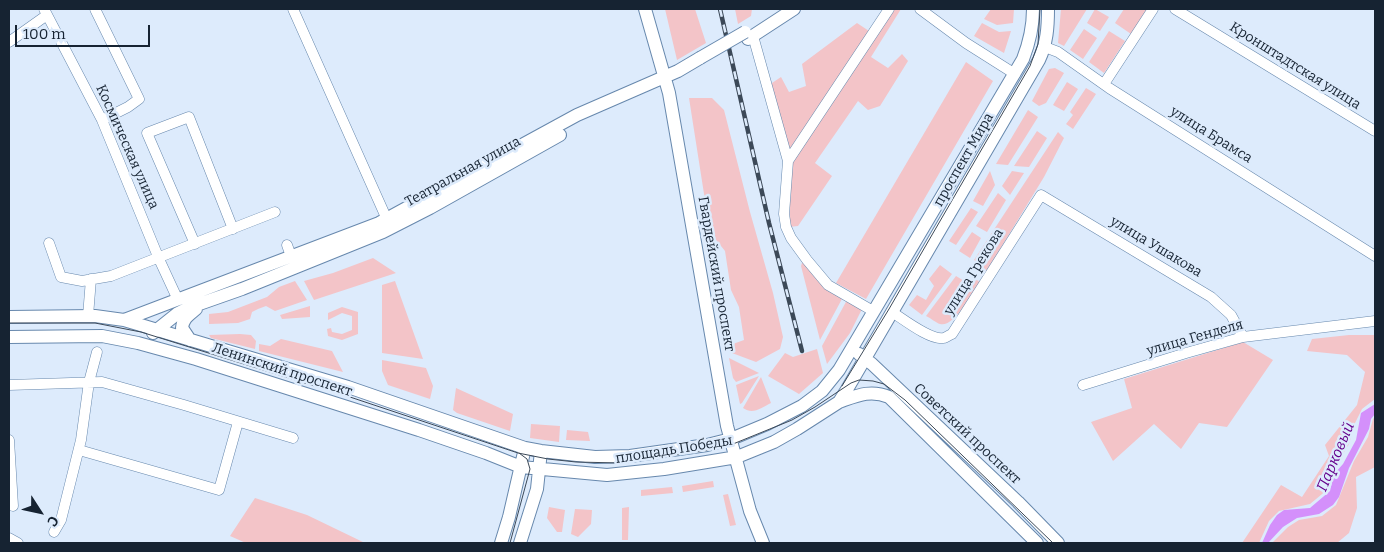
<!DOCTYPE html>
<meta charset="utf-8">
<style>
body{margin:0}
#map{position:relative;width:1384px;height:552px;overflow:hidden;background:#ddebfc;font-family:Bitter,serif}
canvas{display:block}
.frame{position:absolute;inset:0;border:10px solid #162332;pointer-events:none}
.north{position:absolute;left:15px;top:487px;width:50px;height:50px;-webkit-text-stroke:4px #ddebfc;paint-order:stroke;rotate:125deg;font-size:14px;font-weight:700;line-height:20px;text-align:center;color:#162332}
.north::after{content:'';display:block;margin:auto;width:18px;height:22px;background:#162332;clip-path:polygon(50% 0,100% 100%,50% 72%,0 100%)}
.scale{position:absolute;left:15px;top:25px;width:135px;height:22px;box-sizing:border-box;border:2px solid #162332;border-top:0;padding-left:6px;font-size:15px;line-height:18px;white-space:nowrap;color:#162332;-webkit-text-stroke:4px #ddebfc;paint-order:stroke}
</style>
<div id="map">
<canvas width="1384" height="552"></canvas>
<div class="frame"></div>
<div class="north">С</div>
<div class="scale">100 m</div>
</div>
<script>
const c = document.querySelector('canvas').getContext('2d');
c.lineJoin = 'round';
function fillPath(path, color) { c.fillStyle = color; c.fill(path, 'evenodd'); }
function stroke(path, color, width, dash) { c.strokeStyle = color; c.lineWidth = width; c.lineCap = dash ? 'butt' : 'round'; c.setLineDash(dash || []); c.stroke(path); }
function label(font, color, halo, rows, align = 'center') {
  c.font = font + ' Bitter,serif'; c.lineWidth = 5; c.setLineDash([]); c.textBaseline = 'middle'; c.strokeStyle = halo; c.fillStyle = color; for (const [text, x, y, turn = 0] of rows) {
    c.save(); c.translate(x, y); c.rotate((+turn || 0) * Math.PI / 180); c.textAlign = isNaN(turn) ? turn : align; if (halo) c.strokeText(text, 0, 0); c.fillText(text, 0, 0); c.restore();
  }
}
const green = new Path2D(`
 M665,9H695L706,43L677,60Z
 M735,9H752L751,16L738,24Z
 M895,9H901L871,57L888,68L902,54L908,61L880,106L868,110L858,101L815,163L832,176L798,226L789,227L792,162L876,33Z
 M991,9H1014L1013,23L997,25L984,19Z
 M1061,9H1087L1064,46L1058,43Z
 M1095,9L1109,17L1100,31L1087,23Z
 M1124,9H1147L1131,34L1115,23Z
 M857,23L869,31L790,153L769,85L781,77L789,92L806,86L802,64Z
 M982,23L999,32L1011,31L1004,53L974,36Z
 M1084,29L1097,38L1083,59L1070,50Z
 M1109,31L1125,41L1104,73L1089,62Z
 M966,62L993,81L866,299L836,283Z
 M1055,68L1064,73L1046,103L1039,106L1032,101L1049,69Z
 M1067,82L1078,89L1064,111L1053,105Z
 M1086,88L1096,94L1073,129L1066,124L1073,115L1070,112Z
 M689,98H712L724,110L750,212L773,293L783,337L780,349L756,362L732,353L730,345L744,340L739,307L731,290L725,251L713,236L707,213Z
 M1028,110L1038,117L1008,165L996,164Z
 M1037,131L1047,138L1029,167L1014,166Z
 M1058,132L1064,138L1044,177L983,277L976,273L981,265L974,260Z
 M990,171L995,185L983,206L973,201Z
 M1012,171L1024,173L1010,195L1002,186Z
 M998,193L1006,200L987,232L976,226Z
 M971,208L978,212L956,245L949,241Z
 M972,232L981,238L970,258L959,251Z
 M373,258L396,273L314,300L304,281L333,273Z
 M803,260L843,297L820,340L801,266Z
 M940,265L952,274L922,315L909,305L917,295L926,300L934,286L929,279Z
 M956,276L969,284L974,278L980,282C973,292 954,328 940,324C936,323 931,318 926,316Z
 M295,281L307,300L275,311L266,306L258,309L252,312L250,319L238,323L209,324V314L228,312L267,297L279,287Z
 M395,281L423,359L382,353V285Z
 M847,300L862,309L850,333L827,364L822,346Z
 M310,306V317L282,319L280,315Z
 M342,307L358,312V334L342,340L328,336L327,329L331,328L332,332L342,334L352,330V316L342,313L328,320V313Z
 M240,334L251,335L256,341L255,349L211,338L209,335Z
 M1349,335H1375V399L1362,409L1355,423L1349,444L1332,473L1327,490L1310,504L1279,511L1269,521L1259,543H1242L1281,485L1302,497L1329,456L1325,445L1357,405L1365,372L1347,355L1307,351L1312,339Z
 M281,339L332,351L343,372L259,351V344L270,346Z
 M1243,342L1273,360L1227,427L1199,423L1181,449L1154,424L1113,461L1091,422L1132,408L1124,379Z
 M817,349L823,373L799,394L768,376L785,353L793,357Z
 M729,358L759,373L736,382L733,378Z
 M382,360L426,368L433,386L430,399L388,385L382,371Z
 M759,376L742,403L740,404L736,385Z
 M761,377L771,403C761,408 753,415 743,408Z
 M456,388L513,414L510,431L457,413L453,410Z
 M1375,417V467L1356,477L1357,508L1349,533L1337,543H1272L1288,527L1299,520L1322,516L1336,505L1354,461L1368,437L1373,419Z
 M531,424L560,426L559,442L530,438Z
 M567,430L588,432L590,441L566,440Z
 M713,481L714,487L683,492L682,486Z
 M672,487L673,493L641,496V490Z
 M728,494L736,525L730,526L723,495Z
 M255,498L307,515L365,543H246L230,536Z
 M549,507L565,510L562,532H557L547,518Z
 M629,507L628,540H622V508Z
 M575,509L592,510L591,524L578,537L571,534Z`);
const water = new Path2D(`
 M1375,404V414L1371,419L1369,429L1349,468L1339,497L1333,505L1319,514L1297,518L1283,527L1268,543H1262L1270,525L1277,515L1284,510L1310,508L1330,491L1334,474L1343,464L1356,440L1361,413Z`);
const minor = new Path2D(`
 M44,9L102,120L159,259L178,300
 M95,9L139,99L128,107L102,120
 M293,9L389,224
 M920,9L966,43L1015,74
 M1175,9L1375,131
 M753,36L788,161L784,214L786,227L791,238L807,260L828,285L873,311
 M9,42L47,15
 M1045,47L1058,52L1109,88L1375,256
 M1104,84L1153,9
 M788,161L889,9
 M49,243L61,277L82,281L111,276L275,212
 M195,244L147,133L189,117L233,229
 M287,245L291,256
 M892,312C903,319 931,341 944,338C947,337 949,335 952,334L1041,195L1211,297L1231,315L1243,337
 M88,316L91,279
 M9,385L102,382L184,405L293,438
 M1083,385L1186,353L1243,337L1375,321
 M9,440L13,506
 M79,450L219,490L238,422
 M54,532L61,520L81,440L89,382L97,352
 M9,538L18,543`);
const major = new Path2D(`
 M645,9L669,93L727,426L750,511L763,543
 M748,39L794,9
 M9,317L95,316L124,320L348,387L525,448L541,451L595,457L630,456L707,445L731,439L767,424L802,406L822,391L839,370L1023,59C1030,41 1033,27 1033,9
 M124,320L379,223L577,115L678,71L700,58
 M153,333L178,313L188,308L242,289L383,232L430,208L560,135
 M9,337L102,336L138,343L196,359L419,430L486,453L521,467L607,475L664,469L737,457L774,442L797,429L839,402L846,391L1039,60C1047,43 1048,27 1048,9
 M190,340L182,328C183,318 189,315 196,309
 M859,354L872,364L1018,502L1058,543
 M839,402C856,396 870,389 889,397L1037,543
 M501,543L509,517L525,448
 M520,543L537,489L541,451`);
const tram = new Path2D(`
 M9,323H95L141,332L350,397L518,453L548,459L576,462L620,463L707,450L733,444L792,420L815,407L851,383L859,380L873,381L884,384L905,400L1053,543
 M842,386L889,309L1030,66L1038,44L1040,9
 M510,543L530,469L527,459L519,453`);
const rail = new Path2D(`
 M720,9L769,223L802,351`);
const majorBridge = new Path2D(`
 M700,58L745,32`);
const streetNames = [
 ["Кронштадтская улица",1295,66,32],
 ["улица Брамса",1211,135,32],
 ["Космическая улица",127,147,66],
 ["проспект Мира",964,160,-60],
 ["Театральная улица",463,172,-29],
 ["улица Ушакова",1156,247,31],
 ["улица Грекова",974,272,-58],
 ["Гвардейский проспект",716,274,80],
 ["улица Генделя",1195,338,-16],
 ["Ленинский проспект",282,370,18],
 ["Советский проспект",967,434,43],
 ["площадь Победы",674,450,-9]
];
const waterNames = [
 ["Парковый",1336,457,-67]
];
fillPath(green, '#f3c4c8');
fillPath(water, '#d490fb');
stroke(minor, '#6788ad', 11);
stroke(major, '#6788ad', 14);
stroke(minor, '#fff', 10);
stroke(major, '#fff', 12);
stroke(tram, '#3c4958', 1);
stroke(rail, '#3c4958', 4.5);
stroke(rail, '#ddebfc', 2.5, [8]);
stroke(majorBridge, '#6788ad', 14, []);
stroke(majorBridge, '#fff', 12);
label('14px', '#162332', '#ddebfc', streetNames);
label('italic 15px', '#65008b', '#ddebfc', waterNames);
</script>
